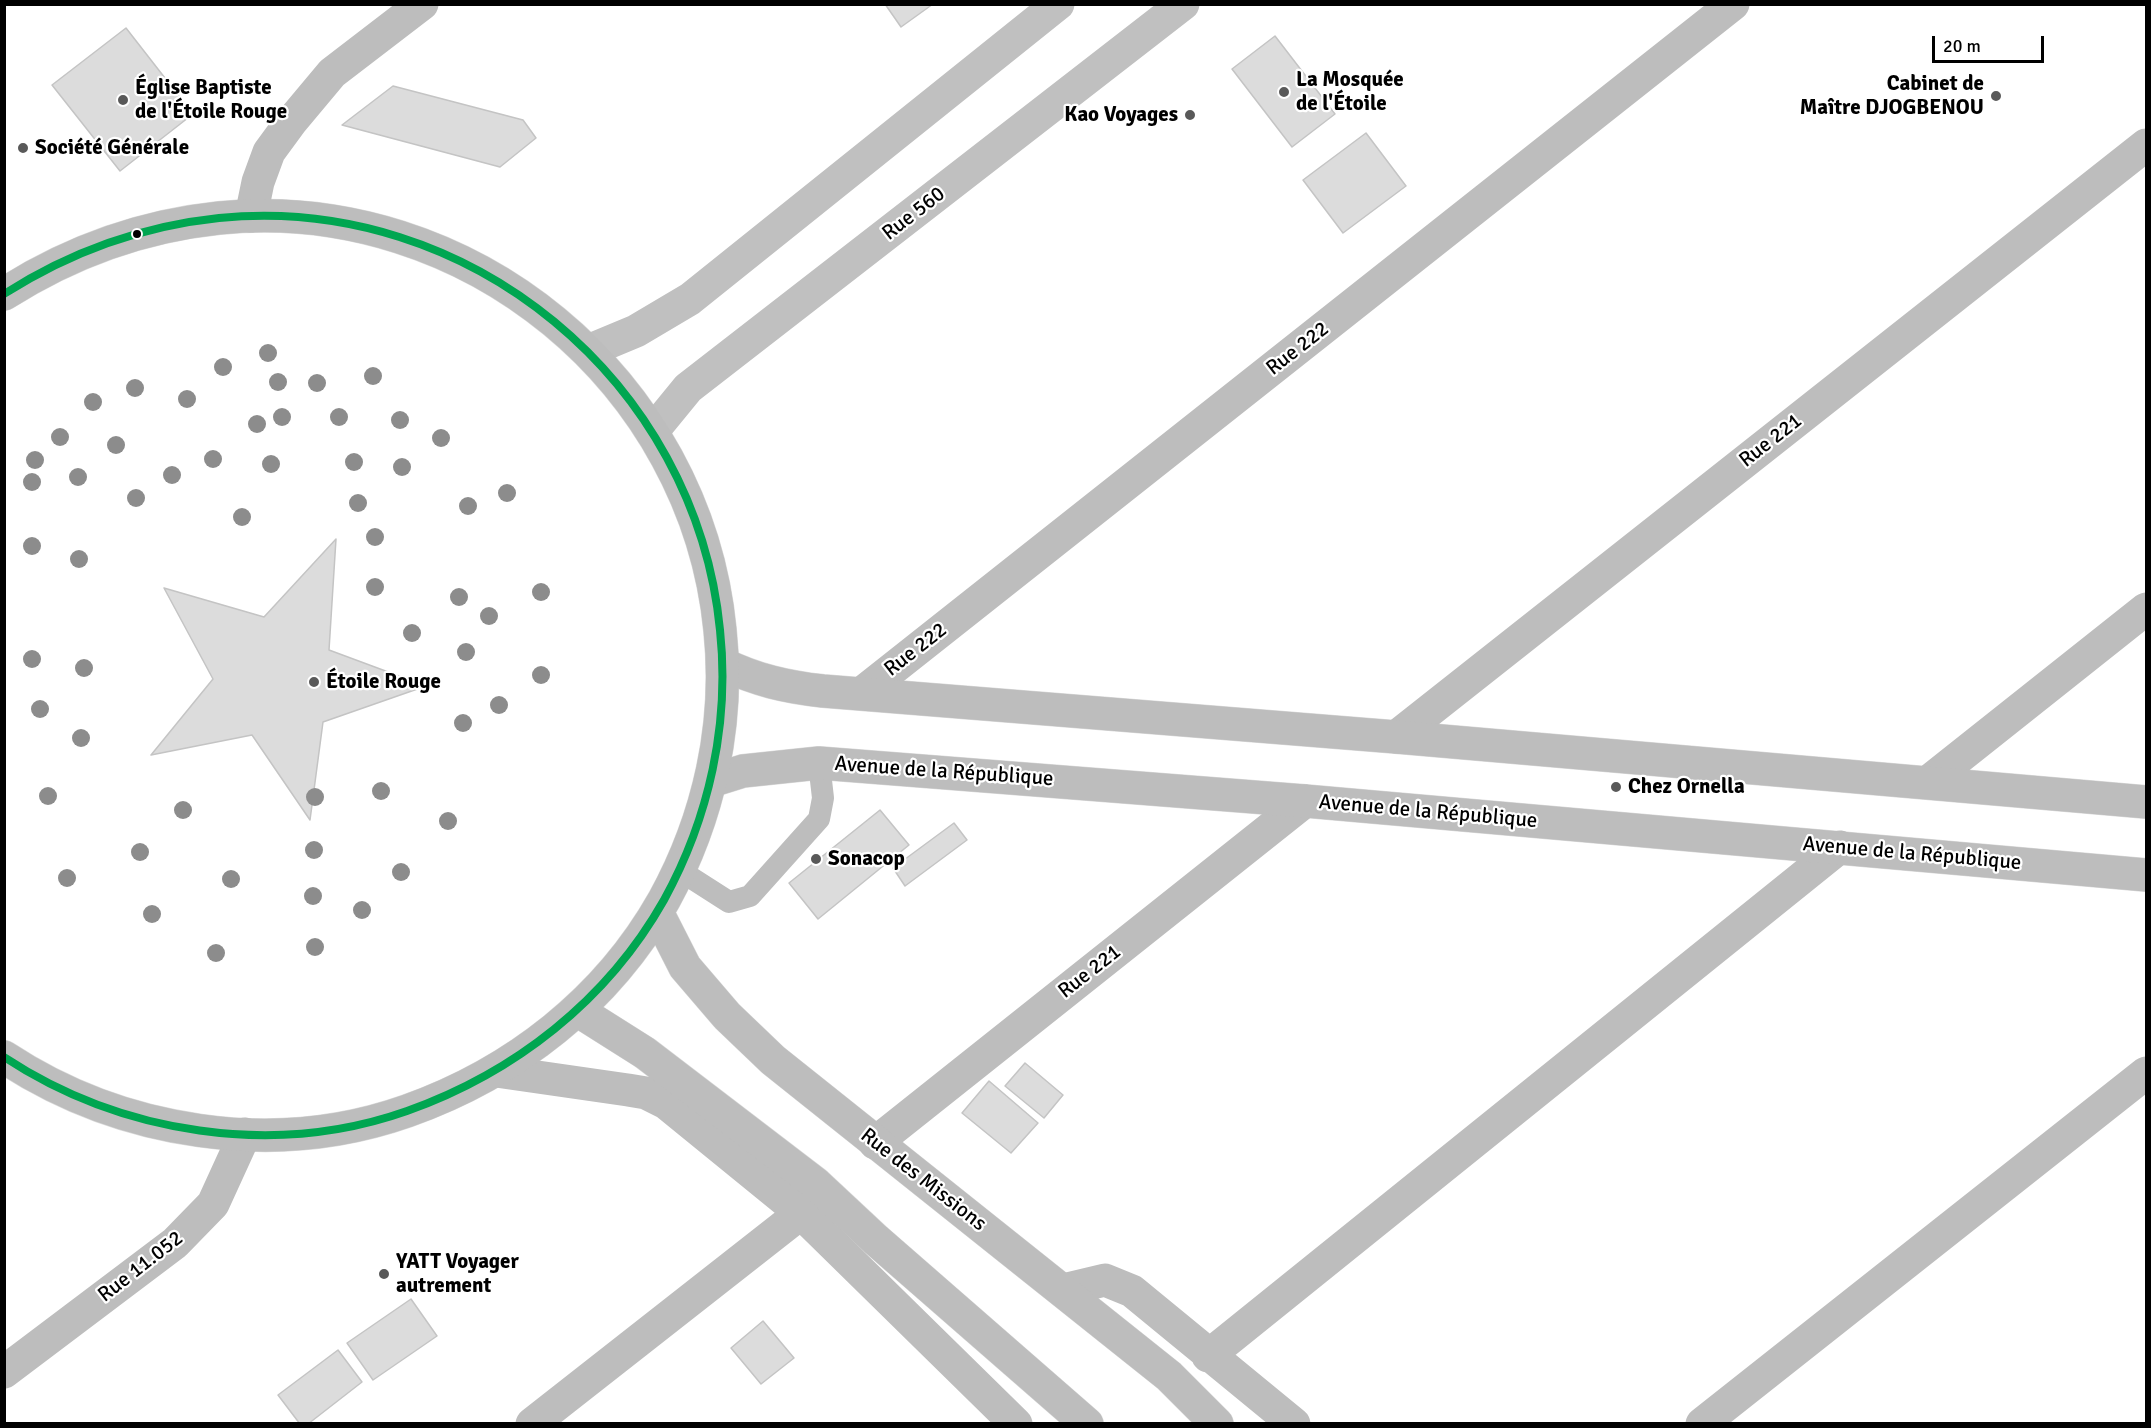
<!DOCTYPE html>
<meta charset="utf-8">
<style>
body{margin:0}
#map{position:relative;width:2151px;height:1428px;overflow:hidden;background:#fff;font-family:Signika,sans-serif}
canvas{display:block}
.frame{position:absolute;inset:0;border:6px solid #000;pointer-events:none}
.scale{position:absolute;left:1932px;top:36px;width:112px;height:27px;box-sizing:border-box;border:3px solid #000;border-top:0;padding-left:8px;font-size:18px;line-height:21px;white-space:nowrap;color:#000;-webkit-text-stroke:4px #fff;paint-order:stroke}
</style>
<div id="map">
<canvas width="2151" height="1428"></canvas>
<div class="frame"></div>
<div class="scale">20 m</div>
</div>
<script>
const c = document.querySelector('canvas').getContext('2d');
c.lineJoin = 'round';
function fillPath(path, color) { c.fillStyle = color; c.fill(path, 'evenodd'); }
function stroke(path, color, width, dash) { c.strokeStyle = color; c.lineWidth = width; c.lineCap = dash ? 'butt' : 'round'; c.setLineDash(dash || []); c.stroke(path); }
function label(font, color, halo, rows, align = 'center') {
  c.font = font + ' Signika,sans-serif'; c.lineWidth = 4.5; c.setLineDash([]); c.textBaseline = 'middle'; c.strokeStyle = halo; c.fillStyle = color; for (const [text, x, y, turn = 0] of rows) {
    c.save(); c.translate(x, y); c.rotate((+turn || 0) * Math.PI / 180); c.textAlign = isNaN(turn) ? turn : align; if (halo) c.strokeText(text, 0, 0); c.fillText(text, 0, 0); c.restore();
  }
}
const building = new Path2D(`
 M885,4H933L901,27Z
 M126,28L193,114L120,171L52,85Z
 M1275,36L1335,114L1292,147L1232,69Z
 M393,86L523,120L536,138L500,167L342,125Z
 M1366,133L1406,186L1343,233L1303,180Z
 M336,539L329,650L426,686L323,722L310,820L252,735L151,755L213,679L164,588L264,617Z
 M880,810L909,845L818,919L789,883Z
 M954,823L967,840L905,886L893,868Z
 M1025,1063L1063,1095L1044,1118L1005,1086Z
 M989,1081L1038,1123L1011,1153L962,1113Z
 M411,1299L437,1336L373,1380L347,1343Z
 M763,1321L794,1358L761,1384L731,1348Z
 M338,1350L362,1382L308,1424H300L278,1395Z`);
const lane = new Path2D(`
 M679,870L729,902L750,896L819,819L823,798L819,763`);
const street = new Path2D(`
 M251,216L258,182L269,152L291,122L332,73L422,4
 M862,693L1733,4
 M1396,737L2146,145
 M1928,782L2146,609
 M496,1071L628,1090L646,1093L666,1103L801,1213L1016,1424
 M875,1143L1305,801
 M1063,1290L1105,1280L1132,1291L1294,1424
 M1208,1356L1840,847
 M4,1372L175,1243L213,1204L245,1134
 M532,1424L801,1213
 M1702,1424L2146,1073`);
const secondary = new Path2D(`
 M588,351L636,331L690,299L1058,4
 M652,432L688,388L1183,4`);
const primary = new Path2D(`
 M723,664C756,680 786,687 823,691L1396,737L2146,802
 M711,781L743,771L819,763L1305,801L2146,875`);
const highway = new Path2D(`
 M4,294C70,252 142,226 219,218C469,193 696,382 720,630C730,724 709,818 664,900C607,1001 514,1073 407,1111C274,1158 121,1134 4,1057
 M657,912L685,967L727,1016L773,1060L1169,1376L1217,1424
 M577,1010L645,1053L815,1183L875,1239L1087,1424`);
const bus1 = new Path2D(`
 M4,294C70,252 142,226 219,218C469,193 696,382 720,630C730,724 709,818 664,900C607,1001 514,1073 407,1111C274,1158 121,1134 4,1057`);
const trees = [
 [268,353],
 [223,367],
 [373,376],
 [278,382],
 [317,383],
 [135,388],
 [187,399],
 [93,402],
 [282,417],
 [339,417],
 [400,420],
 [257,424],
 [60,437],
 [441,438],
 [116,445],
 [213,459],
 [35,460],
 [354,462],
 [271,464],
 [402,467],
 [172,475],
 [78,477],
 [32,482],
 [507,493],
 [136,498],
 [358,503],
 [468,506],
 [242,517],
 [375,537],
 [32,546],
 [79,559],
 [375,587],
 [541,592],
 [459,597],
 [489,616],
 [412,633],
 [466,652],
 [32,659],
 [84,668],
 [541,675],
 [499,705],
 [40,709],
 [463,723],
 [81,738],
 [381,791],
 [48,796],
 [315,797],
 [183,810],
 [448,821],
 [314,850],
 [140,852],
 [401,872],
 [67,878],
 [231,879],
 [313,896],
 [362,910],
 [152,914],
 [315,947],
 [216,953]
];
const markers = [
 [1284,92,6,"#595959"],
 [1996,96,6,"#595959"],
 [123,100,6,"#595959"],
 [1190,115,6,"#595959"],
 [23,148,6,"#595959"],
 [137,234,5,"#000"],
 [314,682,6,"#595959"],
 [1616,787,6,"#595959"],
 [816,859,6,"#595959"],
 [384,1274,6,"#595959"]
];
const poiNames = [
 ["La Mosquée",1296,80],
 ["de l'Étoile",1296,104],
 ["Cabinet de",1984,84,"right"],
 ["Maître DJOGBENOU",1984,108,"right"],
 ["Église Baptiste",135,88],
 ["de l'Étoile Rouge",135,112],
 ["Kao Voyages",1178,115,"right"],
 ["Société Générale",35,148],
 ["Étoile Rouge",326,682],
 ["Chez Ornella",1628,787],
 ["Sonacop",828,859],
 ["YATT Voyager",396,1262],
 ["autrement",396,1286]
];
const streetNames = [
 ["Rue 560",914,214,-38],
 ["Rue 222",1298,349,-38],
 ["Rue 221",1771,441,-38],
 ["Rue 222",916,650,-38],
 ["Avenue de la République",944,772,4],
 ["Avenue de la République",1428,812,5],
 ["Avenue de la République",1912,854,5],
 ["Rue 221",1090,972,-38],
 ["Rue des Missions",923,1180,38],
 ["Rue 11.052",141,1267,-38]
];
fillPath(building, '#dcdcdc');
stroke(building, '#c4c4c4', 1.5);
stroke(primary, '#dbdbdb', 34);
stroke(highway, '#dbdbdb', 34);
stroke(lane, '#bdbdbd', 22);
stroke(street, '#bdbdbd', 33);
stroke(secondary, '#c0c0c0', 33);
stroke(primary, '#bdbdbd', 33);
stroke(highway, '#bdbdbd', 33);
stroke(bus1, '#00a651', 8);
c.fillStyle = '#8c8c8c';
for (const [x, y] of trees) { c.beginPath(); c.arc(x, y, 9, 0, 2 * Math.PI); c.fill(); }
for (const [x, y, r, color] of markers) { const dot = new Path2D(); dot.arc(x, y, r, 0, 2 * Math.PI); c.fillStyle = color; c.fill(dot); stroke(dot, '#fff', 2); }
label('bold 21px', '#000', '#fff', poiNames, 'left');
label('21px', '#000', '#fff', streetNames);
</script>
